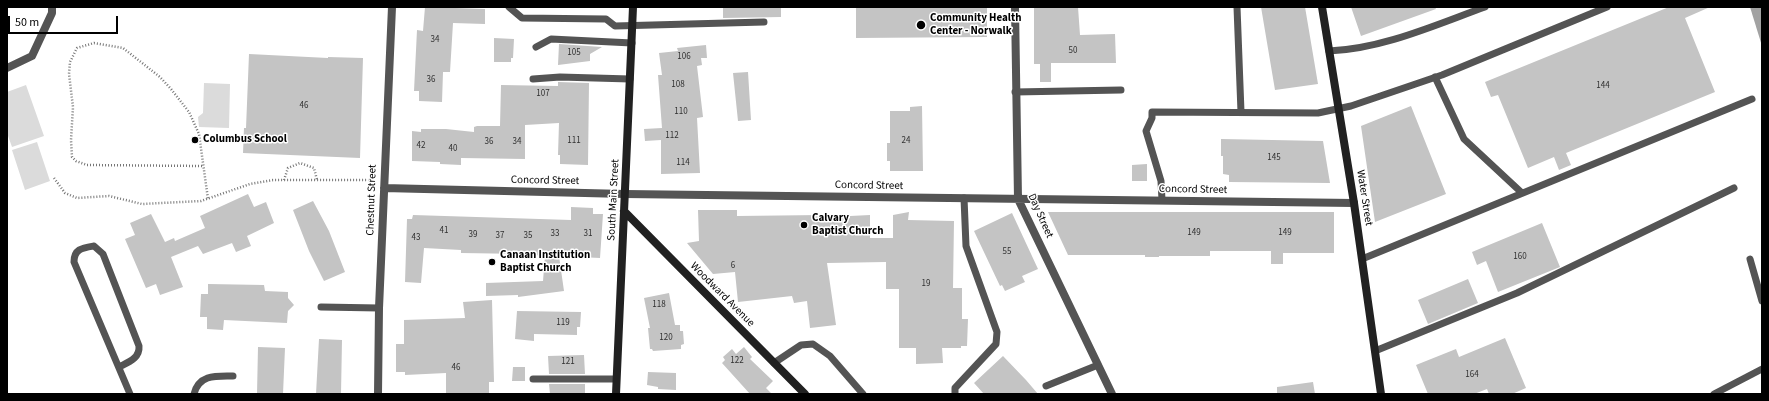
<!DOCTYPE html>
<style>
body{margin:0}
#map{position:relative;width:1769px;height:401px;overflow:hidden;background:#fff;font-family:"Source Sans 3",sans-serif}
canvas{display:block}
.frame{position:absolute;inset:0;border:8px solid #000;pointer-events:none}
.scale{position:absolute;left:8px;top:16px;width:110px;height:18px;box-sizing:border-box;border:2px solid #000;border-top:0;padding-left:5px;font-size:12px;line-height:14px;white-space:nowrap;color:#000;-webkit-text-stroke:3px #fff;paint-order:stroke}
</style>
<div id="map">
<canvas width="1769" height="401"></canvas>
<div class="frame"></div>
<div class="scale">50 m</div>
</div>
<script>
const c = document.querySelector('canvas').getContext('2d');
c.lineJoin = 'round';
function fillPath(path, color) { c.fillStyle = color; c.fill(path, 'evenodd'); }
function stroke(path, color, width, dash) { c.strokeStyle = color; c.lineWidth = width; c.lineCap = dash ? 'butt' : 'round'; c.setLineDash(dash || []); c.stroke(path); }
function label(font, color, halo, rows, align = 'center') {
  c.font = font + ' "Source Sans 3",sans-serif'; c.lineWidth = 3; c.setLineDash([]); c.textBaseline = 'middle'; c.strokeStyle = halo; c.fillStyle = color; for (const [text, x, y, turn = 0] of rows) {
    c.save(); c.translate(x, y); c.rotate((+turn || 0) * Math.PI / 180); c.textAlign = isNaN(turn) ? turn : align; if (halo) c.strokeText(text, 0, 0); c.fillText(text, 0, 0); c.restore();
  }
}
const green = new Path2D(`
 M204,83L230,84L229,128L199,127L198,117L203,113Z
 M26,85L44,136L12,147L7,133V92Z
 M37,142L50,181L25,190L12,150Z`);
const water = new Path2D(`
 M1750,7H1762V46Z`);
const building = new Path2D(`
 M425,7L485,9V24L453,23L450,72H443L442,102L419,101V91H414L417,30L423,31Z
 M723,7H781V17L723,18Z
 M856,7H987V37L856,38Z
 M1034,7H1078L1080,35L1115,34L1116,63H1051V82H1040V64H1034Z
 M1261,7H1305L1318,84L1275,90Z
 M1351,7H1435L1436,9L1361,36Z
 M1669,7H1710L1685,18L1715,92L1566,153L1571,165L1559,170L1554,157L1528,168L1498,95L1491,97L1485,82Z
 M494,38L514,39L513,58H511V62H494Z
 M559,44L602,47L590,54V61L558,65Z
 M706,45L707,58H701L702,65L697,66L703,117L697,118L700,173L661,174V140L645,141L644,129L662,128L658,75H662L659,53L678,51L677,48Z
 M249,54L328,58V57L363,58L360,158L243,153L244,128H246Z
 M748,72L751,120L738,121L733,73Z
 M558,82L589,83L588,165L560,164V155H558L559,123L525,125V159L461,158V165L440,164V162L412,161V131L421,132V129H446L474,132V127L477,126H500L501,85L558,86Z
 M922,106L923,171H890V161H887V143H890V111H910V107Z
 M1411,106L1446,194L1375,222L1361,126Z
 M1221,139L1323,141L1330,183L1229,182V175L1223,174V156H1221Z
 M1147,164V181H1132V165Z
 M248,194L254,207L266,202L274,223L247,236L251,246L236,252L232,243L203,254L198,246L171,257L183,287L160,295L156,284L146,288L125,239L135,235L130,223L151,214L165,242L174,238L175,241L205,228L200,216Z
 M313,201L329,231L345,272L324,281L309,251L293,210Z
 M571,207L593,208V214H603L600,258L559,256L564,291L518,297V295L486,296V283L543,281L545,256L524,254L461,253V250L424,248L421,283L405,282L407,219H412L413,215L571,220Z
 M698,210H737V216L821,215V218H850V216L870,215V238H893V215L909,212L908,220L954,221L953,288H962V319H968L967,346H961V348H942L943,363L916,364V348H899V289H886V262L827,263L836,325L810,328L807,301L794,303L792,296L738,302L735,272L713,274L687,243L699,241Z
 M1048,212H1334V253H1283V264H1271V251H1210V256H1159V257H1145V255H1068Z
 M1012,213L1038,269L1022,276L1025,282L1005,291L1002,285L1000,286L974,231Z
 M1542,223L1560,267L1498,292L1486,261L1477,265L1472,252Z
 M1468,279L1478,303L1428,324L1418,300Z
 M208,284L264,285L265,291L288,292V298L294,305L288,311L287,323L224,320L223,330L207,329V317H200L201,294H208Z
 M669,293L675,325H680V331H683L684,344L681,345V349L653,351L652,349H650L648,328H650L644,298Z
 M492,300L494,382H489V394H446V373L405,375V372H396V344H404V320L465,318L463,302Z
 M517,311L581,312L580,327H577V335L534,334V341L515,339Z
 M1505,338L1526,388L1512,394H1489L1487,389L1474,394H1428L1416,365L1456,349L1459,357Z
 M319,339L342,340L341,394H316Z
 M258,347L285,348L283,394H257Z
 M744,347L752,357L750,359L773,381L766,388L772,394H750L722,363L725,360L723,357L732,349L736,354Z
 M584,355L585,374H549L548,356Z
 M1003,356L1026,380L1038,394H984L974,383Z
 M513,367H525V381H512Z
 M648,372L676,373V390L658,389V387L647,385Z
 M1313,382L1315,394H1277V387Z
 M549,384H585V394H550Z`);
const path = new Path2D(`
 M202,166L87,165L76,161L72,157L71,140L73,107L69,74L70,62L77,48L94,43L123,48L160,77L171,89L189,112L199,134L208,199
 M54,178L65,193L77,198L109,196L142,204L201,201L250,184L273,180H374
 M284,180L288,168L300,163L314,168L317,180`);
const service = new Path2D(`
 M509,7L522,18L606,19L615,26L764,22
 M1237,7L1241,112
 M536,47L551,39L632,43
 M1329,51C1382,49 1435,25 1485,7
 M1435,77L1464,139L1522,193
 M533,79L560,77L630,79
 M1015,92L1121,90
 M1162,200L1161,181L1146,131L1152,118V112L1318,113L1351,106L1442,75L1607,7
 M1362,259L1752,99
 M1750,259L1762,301
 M321,307L379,308
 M1375,351L1517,293L1734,188
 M774,363L801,345L813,344L830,356L863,394
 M119,367C129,362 140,358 139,346L103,254L94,246C82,248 74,249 74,262L130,394
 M533,379H616
 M1046,386L1098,365
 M194,394C199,374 217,376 233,376
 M955,394V388L996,344L997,332L966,246L964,198
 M1714,394L1762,369`);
const minor = new Path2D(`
 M1015,7L1018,199L1112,394
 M7,68L32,56L52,13V7
 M384,188L625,194L1354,203
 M378,394L379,308L392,7`);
const secondary = new Path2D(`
 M1322,7L1354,203L1381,394
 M624,211L805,394
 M616,394L633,7`);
const markers = [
 [921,25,5,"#000"],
 [195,140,4,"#000"],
 [804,225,4,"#000"],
 [492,262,4,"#000"]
];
const numberNames = [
 ["34",435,40],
 ["50",1073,51],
 ["105",574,53],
 ["106",684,57],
 ["36",431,80],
 ["108",678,85],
 ["144",1603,86],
 ["107",543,94],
 ["46",304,106],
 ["110",681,112],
 ["112",672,136],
 ["111",574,141],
 ["24",906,141],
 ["36",489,142],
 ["34",517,142],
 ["42",421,146],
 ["40",453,149],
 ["145",1274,158],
 ["114",683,163],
 ["41",444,231],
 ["149",1194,233],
 ["149",1285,233],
 ["33",555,234],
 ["31",588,234],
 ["39",473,235],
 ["37",500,236],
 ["35",528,236],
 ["43",416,238],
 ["55",1007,252],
 ["160",1520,257],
 ["6",733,266],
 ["19",926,284],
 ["118",659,305],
 ["119",563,323],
 ["120",666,338],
 ["122",737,361],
 ["121",568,362],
 ["46",456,368],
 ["164",1472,375]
];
const poiNames = [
 ["Community Health",930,19],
 ["Center - Norwalk",930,32],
 ["Columbus School",203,140],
 ["Calvary",812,219],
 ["Baptist Church",812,232],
 ["Canaan Institution",500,256],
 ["Baptist Church",500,269]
];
const streetNames = [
 ["Concord Street",545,181,1],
 ["Concord Street",869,186,1],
 ["Concord Street",1193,190,1],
 ["Water Street",1364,198,81],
 ["Chestnut Street",372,200,-88],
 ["South Main Street",614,200,-87],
 ["Day Street",1040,216,66],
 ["Woodward Avenue",722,295,45]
];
fillPath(green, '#dbdbdb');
fillPath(water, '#a2a2a2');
fillPath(building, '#c4c4c4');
stroke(path, '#767676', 2.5, [1, 2]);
stroke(service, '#545454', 7);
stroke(minor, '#545454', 8);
stroke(secondary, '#212121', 8);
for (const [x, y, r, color] of markers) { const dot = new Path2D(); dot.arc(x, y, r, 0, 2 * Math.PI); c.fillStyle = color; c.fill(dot); stroke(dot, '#fff', 1.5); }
label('9px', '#313131', null, numberNames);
label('bold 11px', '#000', '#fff', poiNames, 'left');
label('11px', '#000', '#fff', streetNames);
</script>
